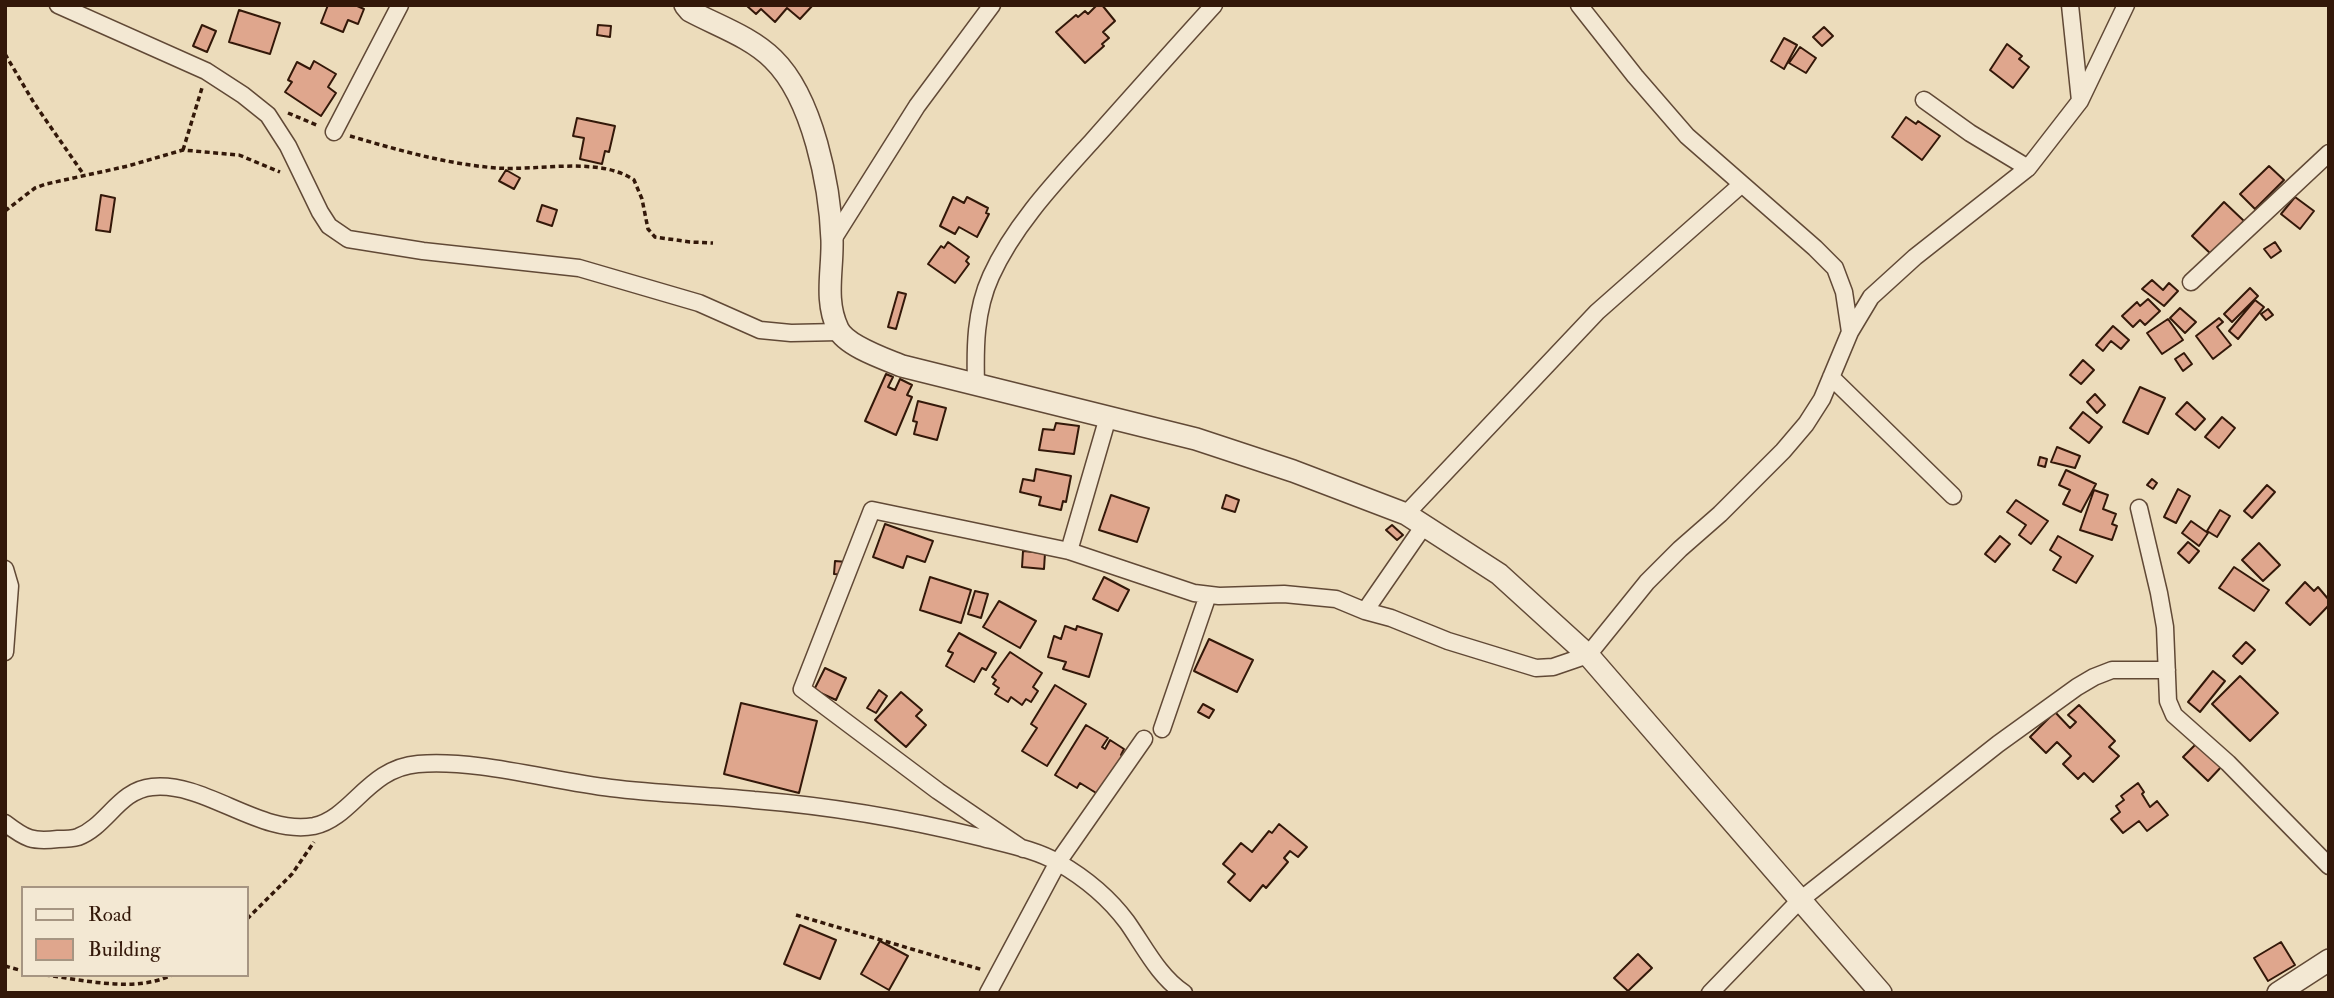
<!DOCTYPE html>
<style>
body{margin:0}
#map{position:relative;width:2334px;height:998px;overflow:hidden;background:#ecdcbb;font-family:"IM FELL Double Pica",serif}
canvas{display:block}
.frame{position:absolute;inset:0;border:7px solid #331809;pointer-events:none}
.legend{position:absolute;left:21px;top:886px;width:228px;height:91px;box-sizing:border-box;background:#f3e8d3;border:2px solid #a69582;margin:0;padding:9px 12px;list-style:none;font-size:21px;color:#331809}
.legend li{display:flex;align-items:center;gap:14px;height:35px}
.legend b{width:35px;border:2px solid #a69582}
</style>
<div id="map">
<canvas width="2334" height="998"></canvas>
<div class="frame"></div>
<ul class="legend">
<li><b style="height:9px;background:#f3e8d3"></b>Road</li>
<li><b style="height:19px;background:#dfa68d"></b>Building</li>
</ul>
</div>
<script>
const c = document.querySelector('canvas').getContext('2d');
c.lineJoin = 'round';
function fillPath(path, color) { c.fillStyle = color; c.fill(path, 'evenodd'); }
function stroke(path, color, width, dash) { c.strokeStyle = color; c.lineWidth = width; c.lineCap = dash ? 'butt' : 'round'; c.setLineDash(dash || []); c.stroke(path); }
const building = new Path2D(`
 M328,5H355L364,9L358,24L348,20L343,32L321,23Z
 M813,5L800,19L787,8L775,22L761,9L756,14L747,6Z
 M1097,5H1102L1115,21L1103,32L1109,38L1102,44L1104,46L1085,63L1056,32L1076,15L1078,17L1085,11L1088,14Z
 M239,10L280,23L270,54L229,42Z
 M202,25L216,31L207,52L193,46Z
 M598,25L611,26L610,37L597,35Z
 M1824,27L1833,36L1822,46L1813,37Z
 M1784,38L1797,45L1784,69L1771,61Z
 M2007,44L2022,56L2019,59L2029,67L2013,88L1990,70Z
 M1800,47L1816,58L1806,73L1789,63Z
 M314,61L336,74L328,87L336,93L321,116L285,92L292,82L288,80L297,62L310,69Z
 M1906,117L1916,124L1918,121L1940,136L1922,160L1892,137Z
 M577,118L615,126L609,152L605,151L602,164L580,159L584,138L573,136Z
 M2269,166L2284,180L2255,209L2240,194Z
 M506,170L520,178L514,189L499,181Z
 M101,195L115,198L110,232L96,230Z
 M953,197L964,203L967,197L988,208L986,213L989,214L977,237L959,227L955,234L940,226Z
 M2295,197L2314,211L2300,229L2281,214Z
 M2224,202L2244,221L2212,255L2192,236Z
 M542,205L557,210L552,226L537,221Z
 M948,242L969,257L966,261L969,264L955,283L928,264L941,246L944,248Z
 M2275,242L2281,251L2271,258L2264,249Z
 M2152,280L2163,290L2169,283L2178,291L2164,306L2142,289Z
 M2250,288L2258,296L2232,322L2224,314Z
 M898,292L906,294L896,329L888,327Z
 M2148,299L2160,311L2145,325L2140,320L2133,327L2122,316L2137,302L2140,306Z
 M2255,300L2264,307L2238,339L2229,331Z
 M2180,308L2196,322L2185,333L2170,318Z
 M2268,309L2273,315L2266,320L2261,314Z
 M2219,318L2223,322L2217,327L2231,345L2213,359L2196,336Z
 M2168,319L2183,340L2162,354L2147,333Z
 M2113,326L2129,340L2121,349L2111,341L2103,351L2096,345Z
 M2184,353L2192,364L2183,371L2175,359Z
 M2083,360L2094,370L2081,384L2070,375Z
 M886,374L893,377L888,387L895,390L900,379L912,385L907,395L912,397L896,435L865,421Z
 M2140,387L2165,398L2148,434L2123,422Z
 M2095,394L2105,405L2097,413L2087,402Z
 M918,401L946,408L937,440L914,434L917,422L913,421Z
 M2187,402L2205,419L2195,430L2176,414Z
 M2083,412L2102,427L2089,443L2070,428Z
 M2222,417L2235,428L2219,448L2205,437Z
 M1056,423L1079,426L1074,454L1039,450L1043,429L1054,430Z
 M2057,447L2080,456L2075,468L2051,462Z
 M2040,457L2047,459L2045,467L2038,465Z
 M1036,469L1071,476L1066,502L1063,501L1061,510L1039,505L1041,497L1020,492L1023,479L1034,481Z
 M2066,470L2096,484L2081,512L2063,504L2070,490L2059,485Z
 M2152,479L2157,483L2153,489L2147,485Z
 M2267,485L2275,492L2252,518L2244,511Z
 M2178,489L2190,496L2176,523L2164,517Z
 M2094,490L2108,495L2103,509L2116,514L2112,524L2117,526L2112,540L2080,530Z
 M1111,495L1149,508L1137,542L1099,530Z
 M1226,495L1239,500L1235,512L1222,508Z
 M2016,500L2048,521L2031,544L2019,535L2026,525L2007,512Z
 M2220,510L2230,516L2217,537L2207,531Z
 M2191,521L2208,533L2199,546L2182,533Z
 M885,524L933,541L925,562L907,556L903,568L873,557Z
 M1392,525L1403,535L1397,540L1386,530Z
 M2000,536L2010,544L1995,562L1985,554Z
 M2058,536L2093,556L2076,583L2053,570L2061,557L2050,550Z
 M2188,542L2199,551L2189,563L2178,553Z
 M2259,543L2280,565L2263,581L2242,560Z
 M1023,551L1045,553L1044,569L1022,567Z
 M835,561L847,562L846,575L834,574Z
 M2234,567L2269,590L2254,611L2219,588Z
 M930,577L971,590L961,623L920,610Z
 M1104,577L1129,590L1118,611L1093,599Z
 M2305,582L2314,591L2318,587L2329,600V605L2310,625L2286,603Z
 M975,591L988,594L981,618L968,614Z
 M999,601L1036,621L1020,648L983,627Z
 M1065,626L1076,630L1077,626L1102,634L1089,677L1063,669L1066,662L1048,657L1054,636L1061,639Z
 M959,633L996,653L986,670L982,668L974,682L946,666L953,653L948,651Z
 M1209,639L1253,660L1237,692L1194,671Z
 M2246,642L2255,650L2242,664L2233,656Z
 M1010,652L1042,673L1033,687L1038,691L1031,702L1026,699L1022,705L1011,697L1008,702L995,694L999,688L993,684L996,680L992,677Z
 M825,668L846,678L836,700L814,690Z
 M2213,671L2225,681L2200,712L2188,702Z
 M2240,676L2278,713L2250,741L2212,704Z
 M1055,685L1086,704L1047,766L1022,751L1037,728L1031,724Z
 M879,690L887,696L876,713L867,708Z
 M901,692L922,710L916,716L926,725L906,747L875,720Z
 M741,703L817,721L799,793L724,774Z
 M1203,704L1214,710L1209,718L1198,712Z
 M2079,705L2115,741L2109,747L2119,756L2093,782L2084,773L2078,779L2063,764L2071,756L2057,742L2046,753L2030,737L2055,712L2070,728L2076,722L2068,715Z
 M1086,725L1108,738L1102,747L1105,749L1110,740L1124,749L1121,755L1130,761L1101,796L1080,783L1077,788L1055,775Z
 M2199,741L2223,765L2208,781L2183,757Z
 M2138,783L2144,792L2142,794L2150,807L2157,801L2168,815L2147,831L2139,821L2123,833L2111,819L2120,812L2116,806L2124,800L2121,796Z
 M1279,824L1307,847L1298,857L1290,851L1284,858L1288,862L1266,888L1263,885L1250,901L1228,882L1235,874L1223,864L1241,843L1252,852L1269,831L1272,833Z
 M800,925L836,940L820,979L784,964Z
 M880,941L908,956L889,990L861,974Z
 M2281,942L2295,965L2268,981L2254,958Z
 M1638,954L1652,968L1628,991L1614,978Z`);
const path = new Path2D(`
 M5,54L34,103L84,175
 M288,113L319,126
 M350,136C398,150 446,164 497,168C538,171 599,156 634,180L642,199L648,229L655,237L690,242L713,243
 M183,150L202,88
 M5,211L35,188L46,184L128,166L183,150L239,155L280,172
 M796,915L983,970
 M247,919L292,874L314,842
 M5,966L23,971
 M45,975C85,980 134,993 172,975`);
const minor = new Path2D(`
 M58,5L206,71L243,95L268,115L288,146L320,212L329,226L348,239L423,251L579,268L699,303L760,330L791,333L839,332
 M1579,5L1635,76L1687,136L1815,248L1835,268L1844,292L1850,332
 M2070,5L2080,101
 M1924,100L1970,133L2028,168
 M334,132L400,5
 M832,241L917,106L992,5
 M2191,282L2329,153
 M1831,377L1953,496
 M976,385C975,348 975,311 991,276C1014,225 1056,181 1093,140C1133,95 1173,50 1214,5
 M2139,508L2159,593L2165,627L2168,701L2174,715L2228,763L2329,866
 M1406,514L1597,312L1742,184
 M1069,551L1108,417
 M5,569L10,586L5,652
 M1365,611L1423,527
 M1162,729L1208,595
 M5,823C26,839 32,842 58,839C64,839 72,839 78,837C107,826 119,790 152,787C205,781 260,836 314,826C352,818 368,768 418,764C478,759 551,781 611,788C659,794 707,795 754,800C829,806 906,819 979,837C1005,844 1035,849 1059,863C1085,878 1109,898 1127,922C1144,946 1159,977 1184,993
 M1023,849L938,791L802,689L872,510L1069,551L1194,593L1219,596L1284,594L1336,599L1365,611L1391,618L1448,641L1536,668L1553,667L1588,655L1647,582L1680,549L1720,514L1783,451L1806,424L1822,399L1850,332L1871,297L1915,257L2028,168L2080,101L2126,5
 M988,993L1058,862L1144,739
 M1710,993L1799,901L1998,744L2077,687L2094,677L2112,670H2167`);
const tertiary = new Path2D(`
 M685,5L690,11C718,26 751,37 773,59C813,98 830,186 832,240C833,270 824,300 838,329C846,346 885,359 902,366L1196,439L1293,471L1406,514L1499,574L1588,655L1881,993
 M2278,993L2329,960`);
fillPath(building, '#dfa68d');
stroke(building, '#331809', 2);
stroke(minor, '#614936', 19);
stroke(tertiary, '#614936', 24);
stroke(path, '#331809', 3.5, [5, 3.5]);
stroke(minor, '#f3e8d3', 16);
stroke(tertiary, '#f3e8d3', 21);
</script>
